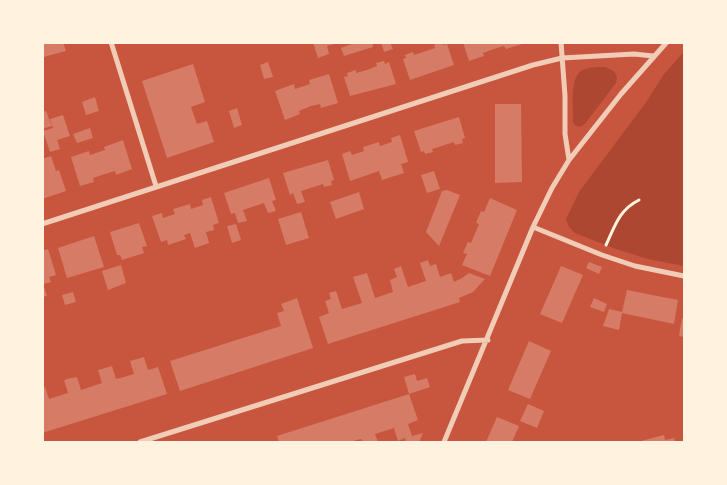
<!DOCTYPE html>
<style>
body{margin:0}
#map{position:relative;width:727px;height:485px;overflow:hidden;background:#c8553d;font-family:Lato,sans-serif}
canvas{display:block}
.frame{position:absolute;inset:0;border:44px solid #fff3e0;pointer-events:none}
</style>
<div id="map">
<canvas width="727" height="485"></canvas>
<div class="frame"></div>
</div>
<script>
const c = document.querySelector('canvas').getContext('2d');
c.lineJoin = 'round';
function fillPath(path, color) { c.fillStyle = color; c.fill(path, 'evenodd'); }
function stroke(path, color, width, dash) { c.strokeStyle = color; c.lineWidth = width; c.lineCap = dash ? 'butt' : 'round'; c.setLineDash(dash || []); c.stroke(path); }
const green = new Path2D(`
 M684,52V266L648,259L613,248L575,233L569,227L566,219L579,192L647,101L664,74Z
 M605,67L614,71L617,77L616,83L584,125L579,127L575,125L573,122C574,107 568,74 585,69C591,67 599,67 605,67Z`);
const building = new Path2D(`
 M42,42H63L66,51L44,57Z
 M313,42H338V43L327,46L329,54L318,58Z
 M357,42H372L373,47L344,56L341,48Z
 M381,42H390L393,49L384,52Z
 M442,42L443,45L447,44L454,65L410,80L403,59L406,58L405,55L413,52L414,55L435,48L434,45Z
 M463,42H521L522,44L506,49L504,46L494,49L483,53L484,56L469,61Z
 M384,61L385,64L389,62L396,84L350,96L344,77L348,76L347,73L356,70V73L367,70L377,66L376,63Z
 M268,62L273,77L264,79L260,65Z
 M193,64L205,102L191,107L197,124L207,121L214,142L167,158L142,81Z
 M329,74L338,103L321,108L320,104L311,106L299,111L300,114L285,120L275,91L294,84L295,89L310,84L309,80Z
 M95,97L99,111L86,115L82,102Z
 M495,104H521L522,182L495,183Z
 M237,108L242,125L234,128L229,111Z
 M46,111L52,126L42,129V112Z
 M63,115L70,136L57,140L60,149L50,152L43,131L53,128L50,119Z
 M459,117L465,138L462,139L463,143L455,145L454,142L432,149L433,152L425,154L424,151L421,152L414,131Z
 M90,128L93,138L77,143L73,134Z
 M400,135L408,162L401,164L404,173L382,180L379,171L350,181L342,154L350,151L352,155L364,151L363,147L379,142L380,146L392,142L391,138Z
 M123,140L132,169L116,175L115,171L105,174L93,178L94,182L80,186L71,157L89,151L90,155L105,150L104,147Z
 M51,156L56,171L59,170L66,191L42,199V159Z
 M328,160L334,180L331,181L332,185L324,187L323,184L301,191L305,202L297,204L293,193L290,195L283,173Z
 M434,171L440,189L427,193L421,175Z
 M269,178L276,200L272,201L276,211L268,213L264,203L243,210L247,221L238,223L235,213L231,214L224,193Z
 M447,190L460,195L439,246L426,232L442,191Z
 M359,192L364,209L336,219L330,202Z
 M211,197L219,223L213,225L214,230L206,232L209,243L195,248L190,233L184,235L186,239L168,245L167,240L161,242L152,216L162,213L163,218L175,214L173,209L190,204L191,209L203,205L202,200Z
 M490,198L517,210L490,276L462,265L467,254L463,253L468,242L471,243L479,224L476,223L481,211L484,212Z
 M301,212L309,238L286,245L278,219Z
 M139,223L147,246L142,247L144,253L122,260L120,255H117L110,232Z
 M236,224L241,240L232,243L227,226Z
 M94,236L104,267L67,278L58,248Z
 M48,249L56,275L49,277L51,282L43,284L47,296L42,297V251Z
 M428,260L430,266L436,264L440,277L451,273L454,282L462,278L469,273L485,279L473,292L459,298L460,302L328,344L319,317L329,313L325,301L331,299L329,293L336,291L342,309L362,303L353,277L367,273L375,298L393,292L390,280L397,277L394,269L401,266L408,287L426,281L420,263Z
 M589,262L602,267L599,274L586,268Z
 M121,265L126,283L108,290L102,271Z
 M561,266L583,275L562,323L540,314Z
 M627,290L678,300L674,324L622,313L619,330L603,326L609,309L622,312Z
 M73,292L76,302L65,305L62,295Z
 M297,298L313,348L180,391L170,361L281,326L277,313L284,311L281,304Z
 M594,298L607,304L604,312L590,307Z
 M682,318L684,319V337L679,336Z
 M529,341L551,351L530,399L508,390Z
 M144,357L148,370L158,367L167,394L42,433V388L45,387L49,399L68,393L64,380L71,378L77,377L81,390L102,383L98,370L112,366L116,379L124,377L134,374L130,361Z
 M415,374L417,381L427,378L430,387L409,394L404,377Z
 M409,394L418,420L408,424L412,436L423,433L419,442H406L405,438L398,441L394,428L375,434L378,442H363L361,439L349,442H279L277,436Z
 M528,404L544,411L537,428L520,421Z
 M497,417L519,426L512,442H486Z
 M664,435L665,440L674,438L675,442H637Z`);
const path = new Path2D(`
 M606,245C615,226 619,210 639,200`);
const minor = new Path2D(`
 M111,42L156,186
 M561,42L565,96V134L569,160
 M42,224L533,65L562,58L634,54L653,56
 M533,227L602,255L635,266L684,276
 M140,442L462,341L488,340
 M444,442L533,227L552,188L569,160L621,94L667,42`);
fillPath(green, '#ae4732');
fillPath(building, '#d67c66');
stroke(path, '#fff3e0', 3);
stroke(minor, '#f1ccb7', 5);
</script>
